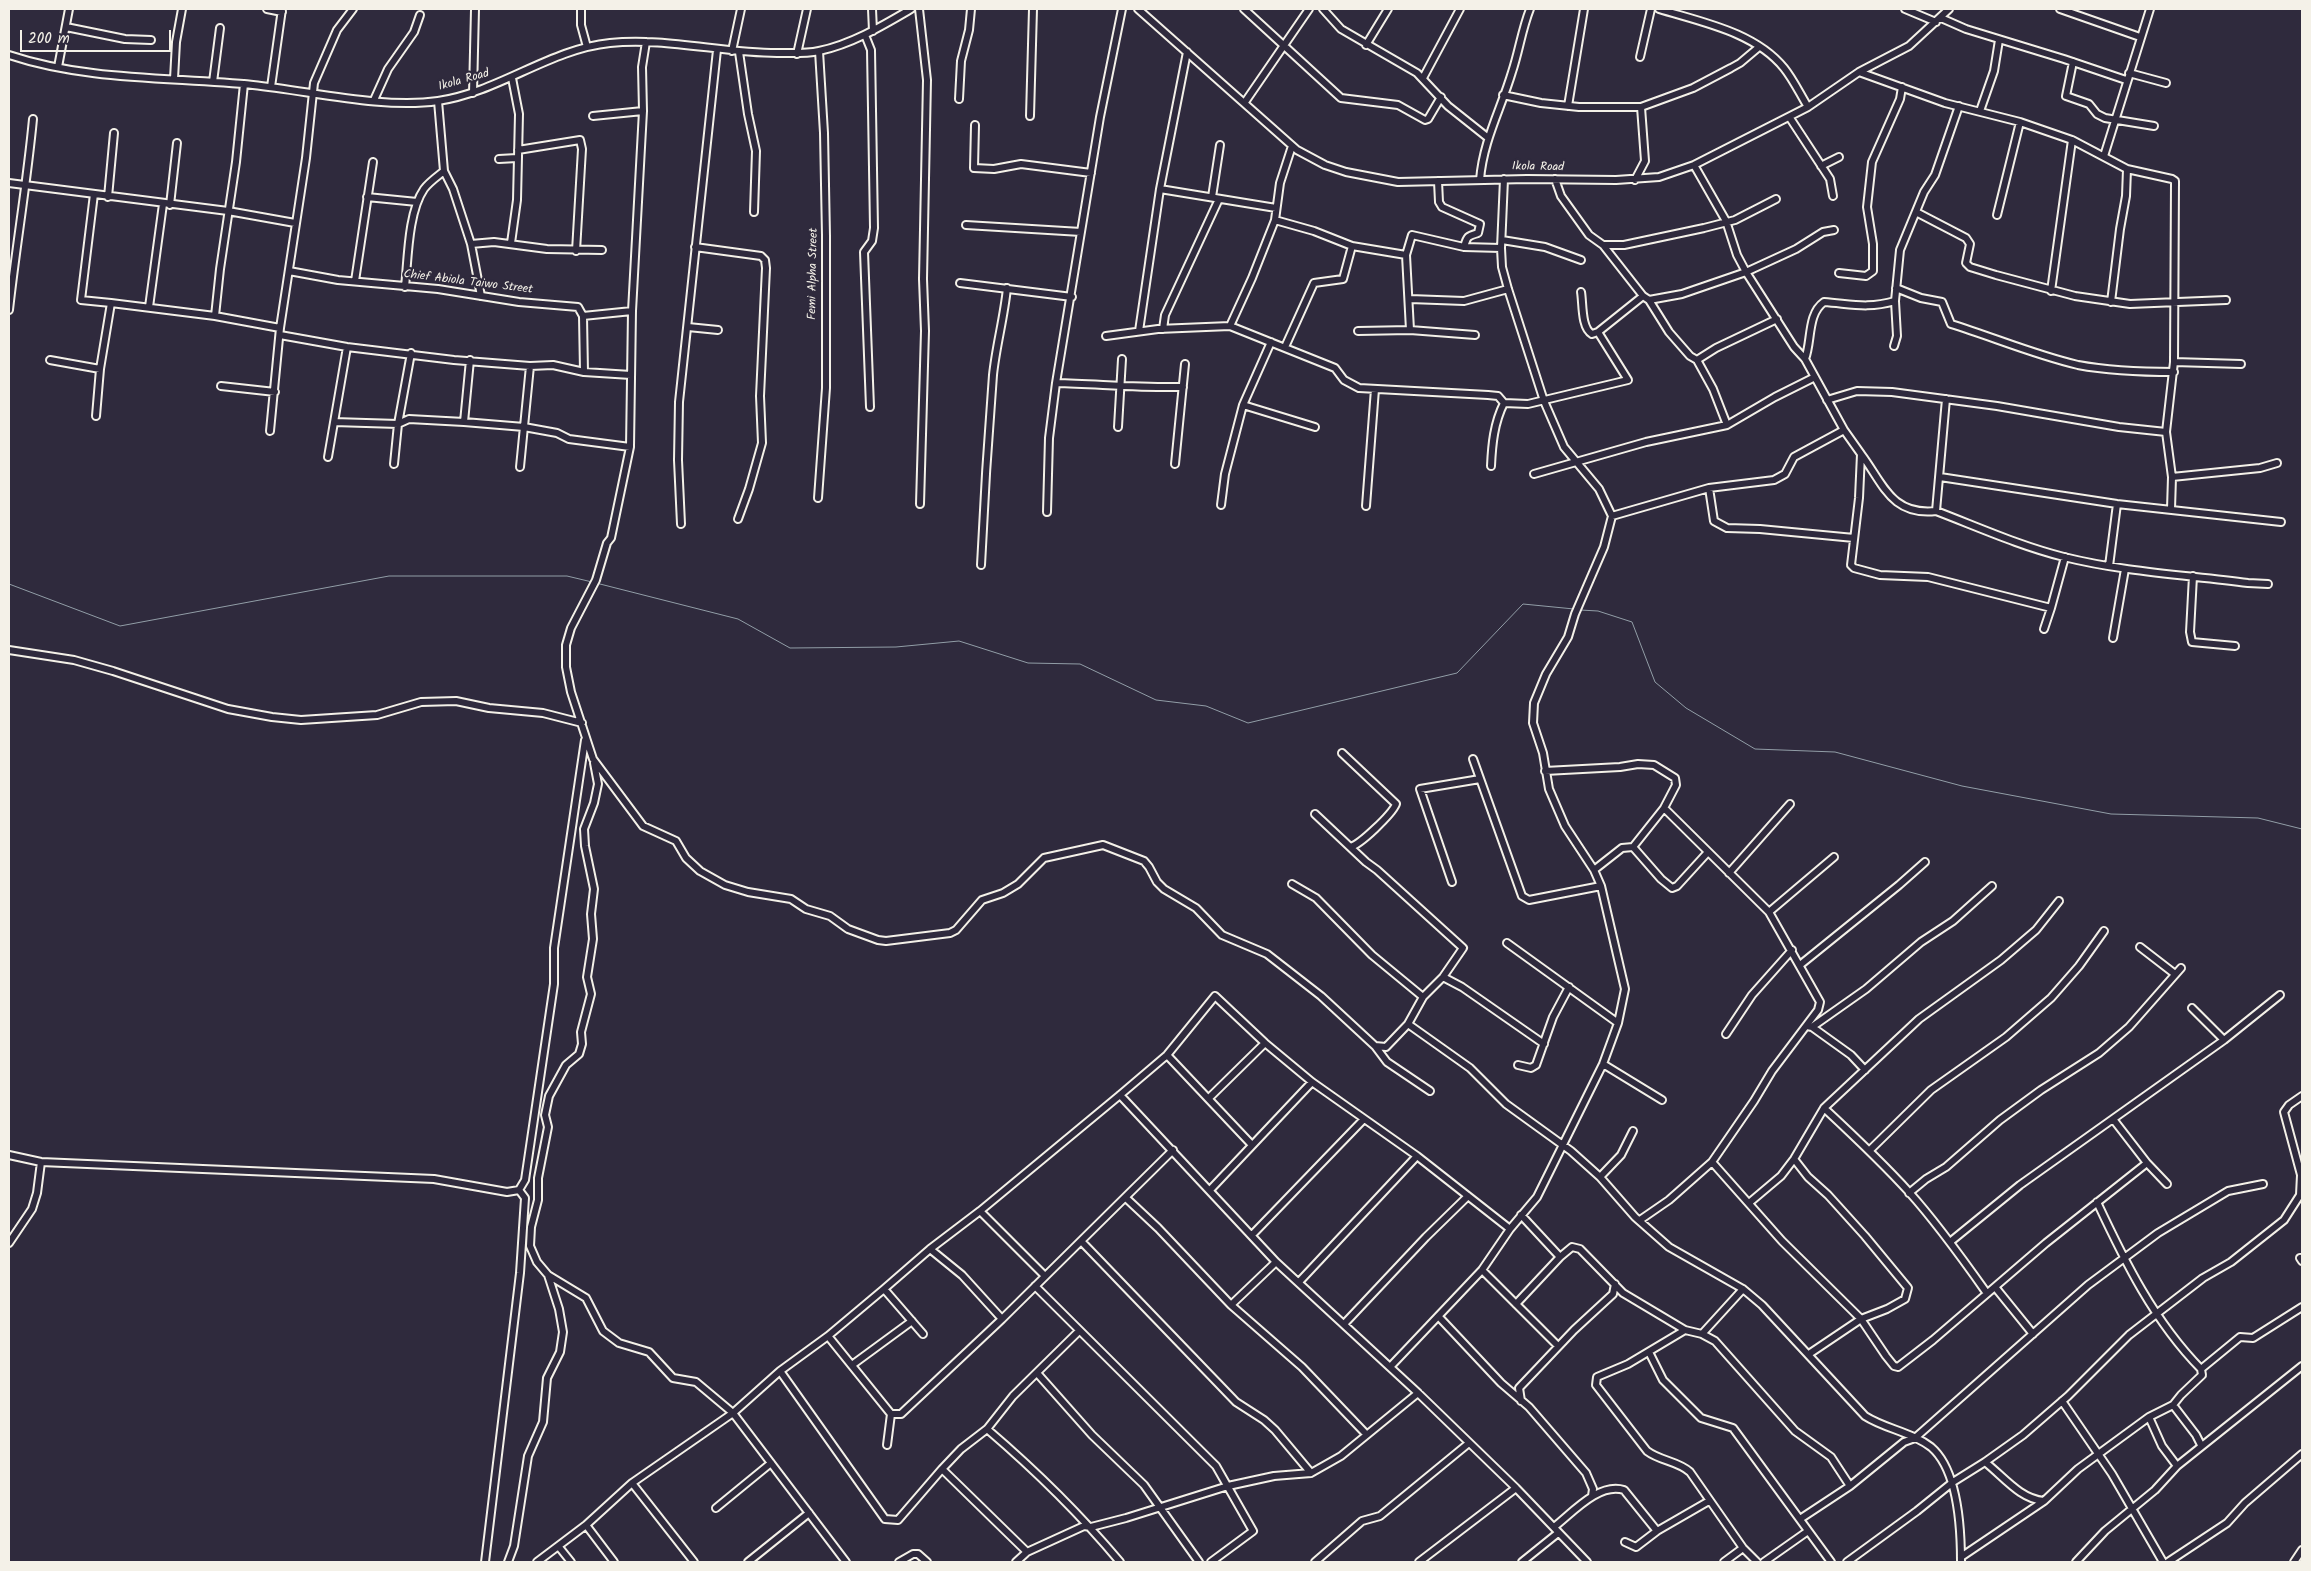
<!DOCTYPE html>
<style>
body{margin:0}
#map{position:relative;width:2311px;height:1571px;overflow:hidden;background:#2f2a3d;font-family:Kalam,sans-serif}
canvas{display:block}
.frame{position:absolute;inset:0;border:10px solid #f4f1e8;pointer-events:none}
.scale{position:absolute;left:20px;top:30px;width:151px;height:22px;box-sizing:border-box;border:2px solid #f4f1e8;border-top:0;padding-left:6px;font-size:15px;line-height:18px;white-space:nowrap;color:#f4f1e8;-webkit-text-stroke:4px #2f2a3d;paint-order:stroke}
</style>
<div id="map">
<canvas width="2311" height="1571"></canvas>
<div class="frame"></div>
<div class="scale">200 m</div>
</div>
<script>
const c = document.querySelector('canvas').getContext('2d');
c.lineJoin = 'round';
function stroke(path, color, width, dash) { c.strokeStyle = color; c.lineWidth = width; c.lineCap = dash ? 'butt' : 'round'; c.setLineDash(dash || []); c.stroke(path); }
function label(font, color, halo, rows, align = 'center') {
  c.font = font + ' Kalam,sans-serif'; c.lineWidth = 4.5; c.setLineDash([]); c.textBaseline = 'middle'; c.strokeStyle = halo; c.fillStyle = color; for (const [text, x, y, turn = 0] of rows) {
    c.save(); c.translate(x, y); c.rotate((+turn || 0) * Math.PI / 180); c.textAlign = isNaN(turn) ? turn : align; if (halo) c.strokeText(text, 0, 0); c.fillText(text, 0, 0); c.restore();
  }
}
const stream = new Path2D(`
 M596,583L738,619L790,648L896,647L959,641L1028,663L1080,664L1156,700L1206,706L1248,723L1457,673L1523,604L1574,609
 M9,584L120,626L389,576H567L592,582
 M1580,610L1598,611L1632,622L1655,682L1686,708L1755,749L1835,752L1962,786L2111,814L2258,818L2302,829`);
const minor = new Path2D(`
 M267,9L282,12
 M581,9V25L587,47
 M872,9L873,31
 M919,9L927,80L923,279L925,331L920,504
 M1138,9L1297,150L1325,165L1346,172L1398,182L1527,179L1616,180L1659,177L1694,165L1808,107L1859,72L1909,46L1949,9
 M1244,9L1341,98L1398,105L1425,120L1428,119L1441,97
 M1323,9L1341,29L1417,73L1448,106L1487,137
 M1659,9C1701,22 1755,32 1784,68C1793,79 1800,94 1808,107
 M1905,9L1936,22
 M2060,9L2140,37
 M1941,18L1966,29L2064,59L2126,80
 M66,27L125,39L151,40
 M865,35L871,50L874,228L872,241L864,252L870,407
 M646,42L642,67L643,111L632,311L630,447L611,538L607,543L596,580L571,628L566,645V667L571,692L593,759L643,826L676,841L686,858L700,871L725,885L748,892L791,899L806,909L830,916L848,929L878,940L886,941L950,933L956,930L982,900L1003,893L1018,884L1044,858L1103,845L1144,861L1149,867L1157,882L1164,889L1196,908L1222,935L1267,954L1321,996L1375,1046L1386,1047L1408,1024L1470,1068L1506,1104L1571,1151L1600,1177L1635,1217L1669,1247L1743,1289L1762,1305L1865,1416C1885,1429 1912,1432 1931,1447C1958,1470 1961,1528 1961,1562
 M1366,45L1388,9
 M732,51L741,9
 M739,52L748,114L756,151L754,212
 M797,54L807,9
 M9,55C87,81 172,77 253,85C311,91 382,109 438,101C499,92 550,49 610,43C663,37 723,53 777,53C791,53 805,54 819,51C852,44 882,26 911,9
 M1640,57L1651,9
 M2073,62L2066,96L2089,104L2097,114L2105,118L2154,126
 M58,67L69,9
 M1859,72L1945,103L2020,122L2072,140L2127,169L2172,179L2175,181L2174,362L2166,432L2172,477L2171,509
 M2129,73L2166,83
 M1423,78L1460,9
 M174,79L176,42L182,9
 M213,82L220,28
 M271,87L282,9
 M473,93L475,9
 M1503,95L1541,103L1579,107H1641L1693,88L1731,68L1740,63L1759,47
 M959,99L961,61L969,30L971,9
 M374,100L388,69L414,32L420,15
 M438,101L444,171L453,189L471,244L481,296
 M1245,102L1309,9
 M1568,106L1584,9
 M1980,111L1994,71L1999,40
 M593,116L643,111
 M1030,116L1033,9
 M1790,118L1830,179L1833,196
 M975,125L974,168L994,169L1021,164L1091,173
 M518,150L580,140L582,149L576,251
 M2104,156L2150,9
 M499,159L517,158
 M1694,165L1726,221L1737,255L1746,272L1794,347L1805,359L1844,430L1861,454L1859,498L1851,565L1854,568L1880,575L1928,577L2051,608L2065,557
 M1821,166L1839,157
 M1555,179L1561,196L1589,235L1603,245L1643,296L1649,300L1682,294L1746,272L1796,249L1823,232L1834,230
 M1480,180C1483,141 1501,109 1512,72C1519,51 1522,29 1530,9
 M1635,180L1645,161L1641,107
 M1438,181L1439,202L1442,207L1480,224L1478,233C1468,236 1467,236 1464,247
 M9,183L228,211L295,223
 M1160,189L1276,208
 M94,194L81,300L111,303
 M108,197L114,133
 M367,197L417,202
 M1212,197L1220,145
 M170,205L177,143
 M1916,212L1966,238L1970,244L1966,263L1970,267L1996,275L2075,296L2130,304L2226,300
 M1997,215L2020,122
 M1275,220L1314,231L1352,246L1406,255
 M966,225L1081,232
 M1502,240L1545,247L1581,260
 M511,243L517,200L519,114L512,78
 M471,244L494,242L547,249L602,250
 M1603,245H1624L1704,228L1735,220L1776,199
 M695,247L761,256L765,260L766,268L760,396L762,443L749,489L738,519
 M289,271L338,280L438,289L519,302L578,307L583,316L584,372
 M1839,273L1866,276L1873,271V244L1867,207L1872,162L1900,99L1902,87
 M355,281L373,162
 M960,283L1072,297
 M405,287C408,259 408,212 424,189C429,182 438,176 444,171
 M1896,288L1921,298L1942,302L1951,324C1993,337 2035,355 2078,365C2110,371 2142,372 2174,372
 M2051,291L2072,140
 M1581,292C1583,303 1581,328 1592,334L1598,332L1643,296
 M1410,299L1464,301L1508,289
 M1649,300L1669,332L1690,356L1697,360L1713,389L1727,425
 M2111,302L2120,229L2126,196L2127,169
 M149,307L163,204
 M9,310C16,246 27,183 33,119
 M215,316L220,269L236,162L244,84
 M583,316L632,311
 M1230,326L1252,278L1275,220L1280,183L1292,146
 M688,327L718,330
 M1163,329L1165,315L1219,199
 M1410,330L1406,255L1412,235L1464,247L1501,248
 M1139,331L1160,189L1187,52
 M1358,331L1410,330L1475,335
 M280,335L347,347L454,360L530,366L553,365L584,372L631,375
 M1106,336L1158,329L1230,326L1335,368L1344,380L1359,388L1488,395L1498,396L1504,403L1528,404L1628,380L1598,332
 M1894,346L1897,336L1895,301
 M1285,347L1314,283L1343,279L1352,246
 M1805,359C1812,341 1807,314 1824,302C1852,304 1867,309 1895,301L1900,250L1924,192L1935,175L1959,106
 M50,360L100,369
 M1697,360L1716,348L1777,319
 M2174,362L2241,364
 M1056,383C1098,384 1140,388 1183,387
 M221,386L275,392
 M1827,400L1857,391L1892,392L1997,406L2119,427L2166,432
 M1243,405L1315,427
 M96,416L100,369L111,303L215,316L280,328
 M334,422L398,424L409,419L464,422L524,427L557,433L569,439L630,447
 M464,422L470,360
 M1118,427L1122,359
 M270,431L280,328L306,158L314,83L337,30L353,9
 M1861,454C1883,483 1891,516 1936,511C1978,527 2020,546 2064,557C2124,572 2187,575 2248,583L2268,584
 M328,457L347,347
 M394,464L398,424L411,353
 M1175,464L1185,364
 M1491,466C1492,444 1494,423 1504,403
 M520,467L530,366
 M1534,474L1646,442L1727,425L1775,397L1815,377
 M1940,477L2117,504L2281,522
 M2172,477L2260,468L2277,463
 M1709,488L1714,521L1727,528L1760,529L1854,538
 M818,498L826,388V236L824,133L819,51
 M1221,505L1225,474L1243,405L1271,342
 M1366,506L1375,389
 M1936,511L1946,399
 M1047,512L1049,438L1056,383L1100,117L1122,9
 M1612,516L1709,488L1774,480L1785,474L1794,457L1844,430
 M681,524L678,460L679,402L717,50
 M981,565C984,501 988,438 993,375C996,346 1004,318 1007,288
 M2109,566L2117,504
 M2193,576L2190,632L2192,642L2235,646
 M2044,629L2051,608
 M2113,638L2125,569
 M9,650L74,660L113,671L228,709L272,717L301,720L377,715L421,702L456,701L489,708L543,713L582,723
 M1342,753L1396,804C1392,814 1360,845 1350,847
 M1473,759L1522,896L1529,900L1601,886
 M594,763L598,784L594,803L584,829L585,846L594,889L591,914L593,939L587,977L591,994L581,1032L582,1044L579,1054L566,1065L549,1096L545,1115L548,1127L538,1178V1200L531,1227L530,1246L537,1262L548,1275L586,1298L603,1331L619,1343L649,1352L673,1378L696,1382L733,1413L846,1562
 M1545,771L1620,767L1638,764L1654,765L1675,778L1676,785L1664,808L1769,912L1820,1002L1818,1010L1772,1071L1754,1101L1712,1162L1669,1200L1640,1220
 M1315,814L1366,862L1377,870L1463,948L1443,977L1423,997L1408,1024
 M1633,847L1661,879L1672,888L1677,886L1708,852
 M1594,870L1622,848L1633,847L1664,808
 M1729,873L1790,804
 M1452,882L1420,789L1480,779
 M1292,884L1316,898L1372,955L1423,997
 M1769,912L1834,857
 M1507,943L1618,1023
 M2140,947L2175,974
 M1800,965L1899,885L1925,862
 M1443,977L1462,987L1544,1044
 M2192,1008L2224,1040
 M1807,1026L1812,1027L1866,989L1921,942L1953,921L1992,886
 M1812,1027L1851,1055L1865,1070
 M1726,1034L1752,995L1792,950
 M1375,1046L1387,1062L1430,1091
 M1167,1055L1252,1145
 M1603,1064L1662,1100
 M1518,1065L1531,1068L1536,1065L1553,1017L1569,987
 M1120,1095L1276,1262L1418,1393L1516,1488L1587,1562
 M1209,1098L1265,1043
 M1824,1108C1853,1135 1882,1162 1909,1192C1937,1223 1962,1258 1986,1292
 M1869,1151L1931,1090L2006,1037L2051,998L2079,966L2104,931
 M9,1155L41,1162L434,1179L507,1192L519,1190L525,1180L554,984V948L585,740
 M1794,1159L1808,1177L1828,1195L1865,1236L1908,1288L1905,1299L1887,1309L1861,1319L1809,1354
 M1712,1162L1782,1241L1861,1319L1886,1356L1894,1366L1898,1367L1933,1340L2046,1243L2147,1163L2113,1119
 M2147,1163L2167,1184
 M1600,1177L1621,1155L1633,1131
 M1210,1190L1312,1082
 M1909,1193L1926,1179L1946,1167L2000,1120L2041,1090L2099,1053L2129,1027L2181,968
 M1126,1198L1158,1228L1231,1305L1302,1367L1366,1434
 M2097,1202C2125,1262 2154,1321 2201,1369
 M1749,1203L1781,1176L1794,1159L1824,1108L1919,1019L2001,960L2036,930L2059,901
 M980,1211L1045,1276
 M1521,1215L1560,1257
 M1252,1235L1364,1119
 M1081,1241L1236,1402L1264,1420L1275,1430L1311,1473
 M1950,1242L2020,1185L2224,1040L2280,995
 M9,1243L32,1209L37,1193L41,1162
 M930,1249L962,1275L1002,1319
 M2300,1258L2302,1261
 M1482,1270L1558,1346
 M1299,1282L1417,1156
 M1035,1286L1216,1466L1253,1531L1211,1562
 M1995,1287L2033,1334
 M884,1289L923,1334
 M1516,1304L1560,1257L1572,1247L1580,1249L1623,1293L1685,1330L1702,1334L1715,1341L1795,1431L1831,1457L1850,1486
 M1231,1305L1276,1262
 M1439,1317L1501,1383L1529,1407L1586,1473L1593,1489L1592,1496
 M1345,1323L1426,1237L1468,1196
 M1685,1330L1628,1364L1597,1377L1596,1385L1647,1451C1660,1461 1678,1461 1690,1472L1743,1548L1757,1562
 M1702,1334L1743,1289
 M828,1336L891,1414H901L1002,1319L1173,1150
 M1649,1352L1663,1380L1701,1418L1733,1428L1831,1562
 M852,1365L912,1321
 M1390,1367L1482,1270L1510,1229L1537,1197L1603,1064L1618,1023L1625,989L1601,886L1594,870L1565,826L1549,789L1543,753L1533,723L1534,703L1546,674L1568,637L1575,614L1604,547L1612,516L1599,489L1564,447L1544,401L1508,289L1502,267L1501,248L1504,179
 M780,1371L885,1519L898,1520L942,1469L961,1449L987,1429L1013,1396L1079,1331
 M1037,1373L1092,1435L1144,1485L1199,1562
 M1521,1401L1519,1388L1574,1330L1613,1294L1615,1284
 M2062,1401L2112,1474L2163,1562
 M2173,1405L2196,1435L2201,1445
 M2149,1417L2173,1405L2181,1395L2202,1375L2201,1369L2240,1337L2253,1338L2302,1307
 M987,1429C1035,1470 1079,1513 1120,1562
 M887,1445L891,1414
 M1985,1462C2004,1477 2020,1499 2044,1501L2078,1469L2149,1417L2162,1446L2177,1466
 M942,1469L1027,1552
 M632,1483L694,1562
 M716,1508L771,1463
 M1800,1519L1850,1486L1904,1442L1915,1438L2088,1285L2158,1233L2228,1191L2263,1184
 M586,1525L614,1562
 M1554,1527C1572,1513 1599,1482 1624,1490L1657,1531
 M1625,1542L1636,1547L1657,1531L1709,1501
 M559,1547L571,1562
 M1961,1557L2044,1501
 M485,1562L520,1273L525,1198L519,1190
 M508,1562L514,1546L528,1456L543,1422L547,1378L560,1352L563,1332L559,1309L548,1275
 M537,1562L586,1525L632,1483L733,1413L780,1371L828,1336L884,1289L930,1249L980,1211L1120,1095L1167,1055L1215,996L1265,1043L1312,1082L1417,1156L1510,1229
 M748,1562L809,1513
 M899,1562L913,1554H918L927,1562
 M1016,1562L1027,1552L1084,1526L1091,1527L1126,1518L1228,1486L1274,1476L1311,1473L1341,1456L1418,1393
 M1315,1562L1362,1521L1380,1516L1469,1443
 M1419,1562L1516,1488
 M1522,1562L1558,1533
 M1724,1562L1743,1548
 M1764,1562L1808,1531
 M1847,1562L1917,1511L1953,1482L1985,1462L2023,1435L2068,1396L2129,1335L2203,1278L2231,1262L2284,1220L2300,1195L2301,1175L2284,1112L2289,1105L2302,1096
 M2076,1562L2105,1531L2155,1490L2177,1466L2302,1366
 M2168,1562L2227,1523L2245,1503L2302,1454
 M2294,1562L2302,1550`);
const streetNames = [
 ["Ikola Road",464,81,-16],
 ["Ikola Road",1538,168,1],
 ["Femi Alpha Street",814,274,-89],
 ["Chief Abiola Taiwo Street",468,283,7]
];
stroke(stream, '#929ea7', 1);
stroke(minor, '#f4f1e8', 10);
stroke(minor, '#2f2a3d', 6);
label('12px', '#f4f1e8', '#2f2a3d', streetNames);
</script>
